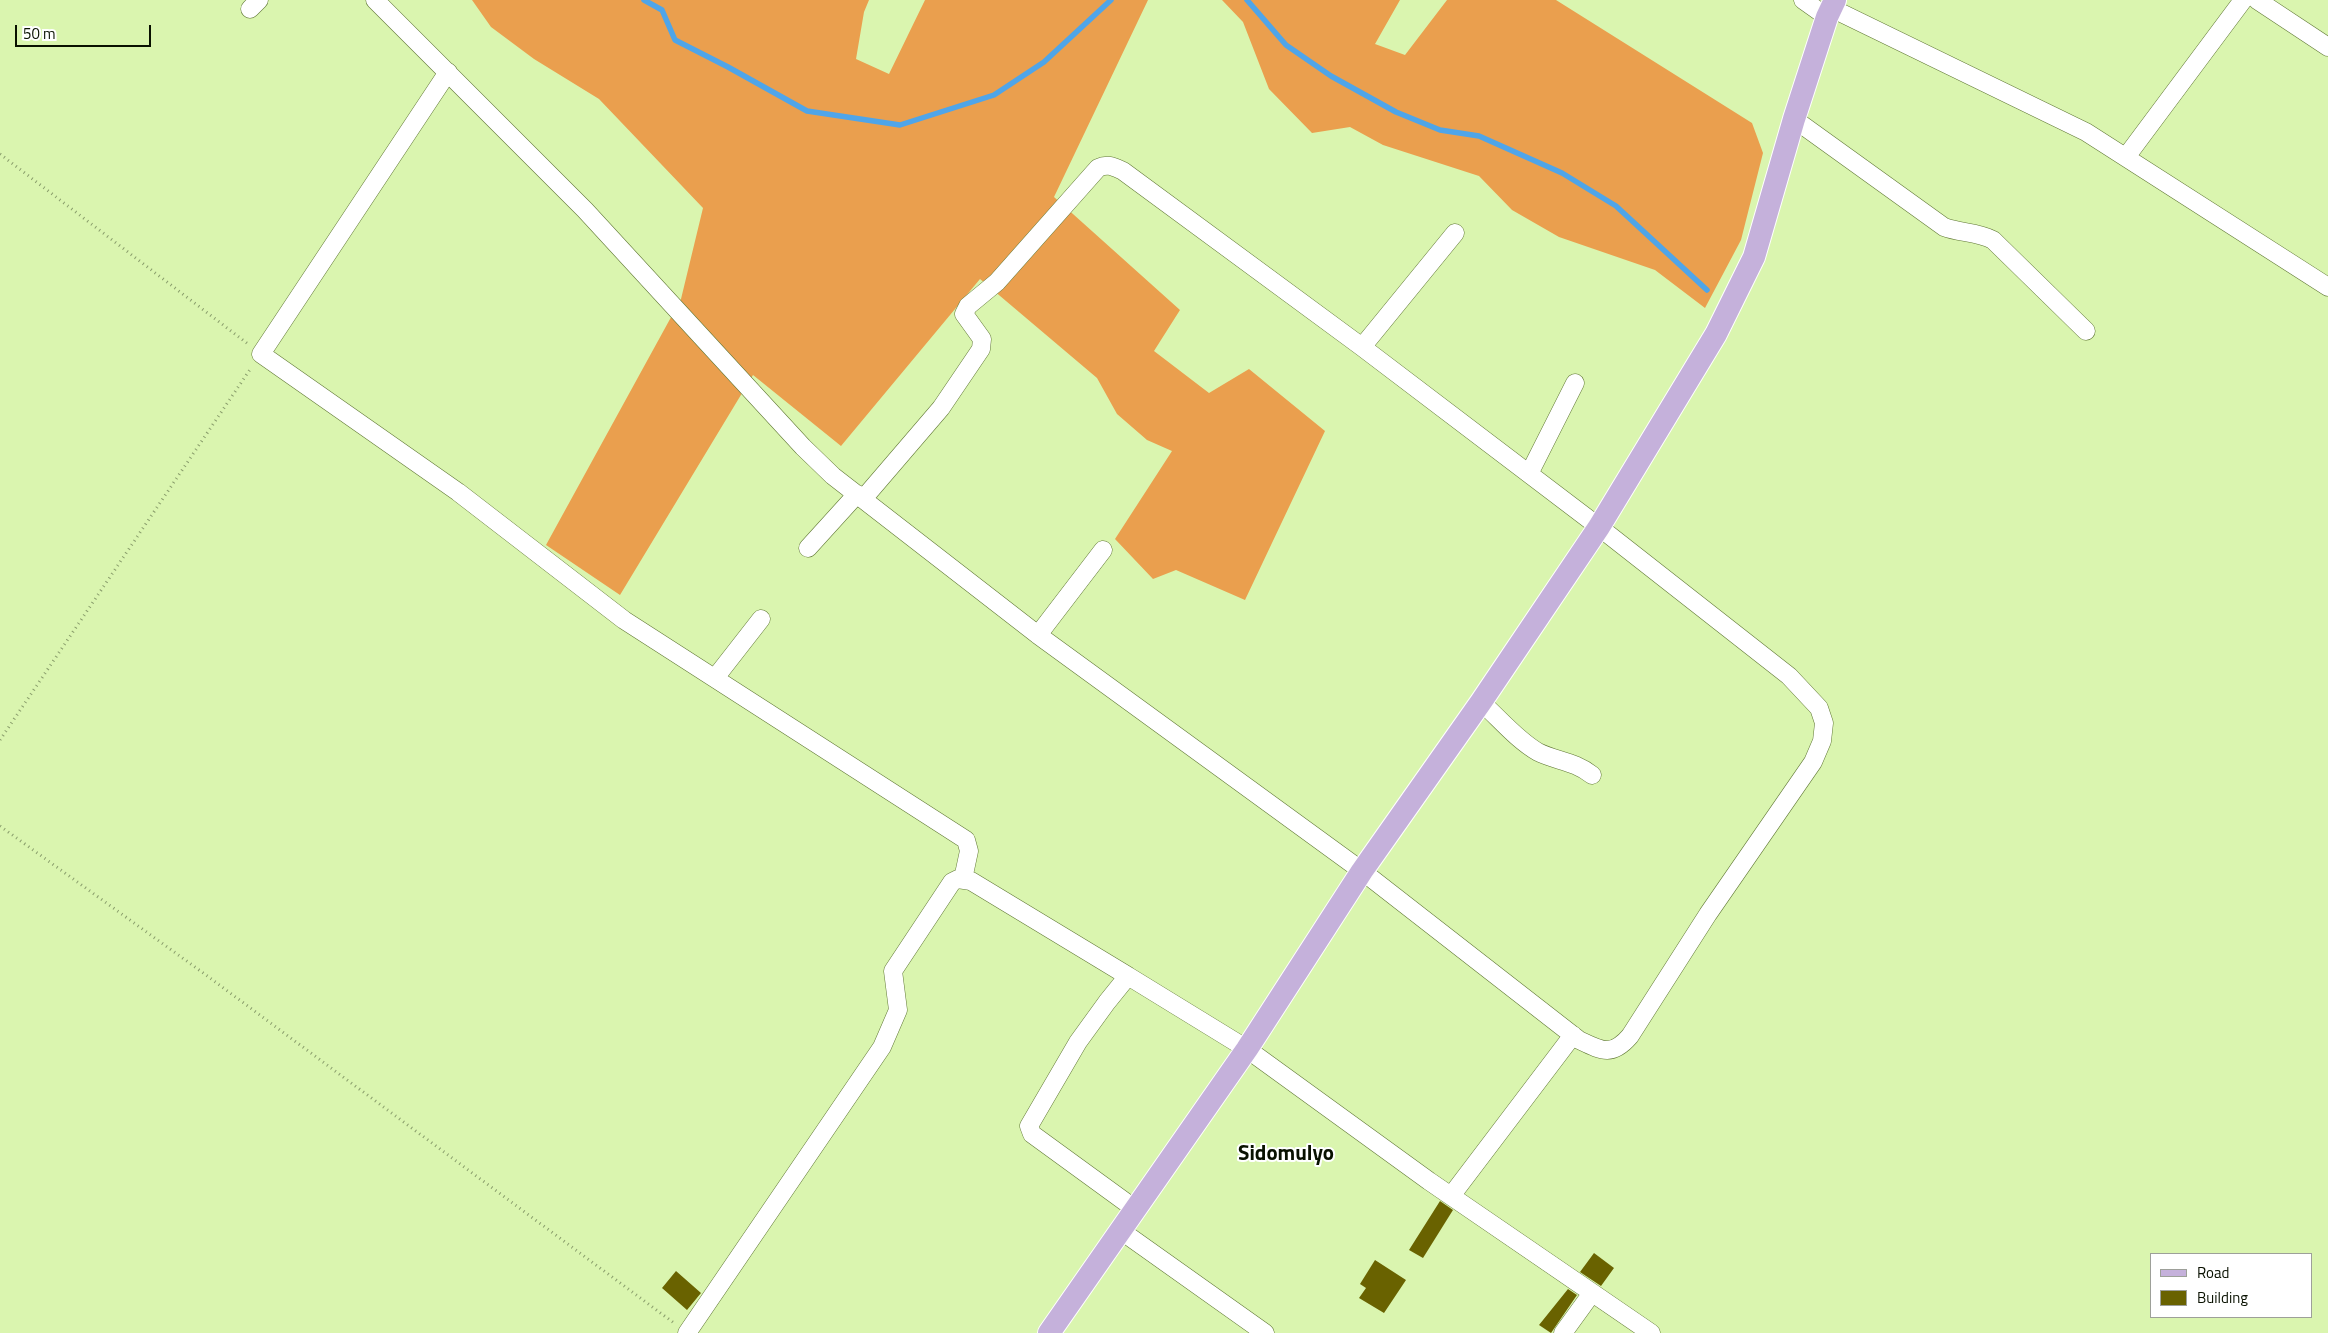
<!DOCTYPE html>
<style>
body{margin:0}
#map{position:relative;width:2328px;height:1333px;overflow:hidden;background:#daf5af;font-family:"Titillium Web",sans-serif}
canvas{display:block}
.legend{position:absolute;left:2150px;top:1253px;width:162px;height:65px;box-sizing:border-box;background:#fff;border:1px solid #9da099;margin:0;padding:6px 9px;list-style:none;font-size:15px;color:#091100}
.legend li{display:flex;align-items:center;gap:10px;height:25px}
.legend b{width:25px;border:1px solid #9da099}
.scale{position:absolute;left:15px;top:25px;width:136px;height:22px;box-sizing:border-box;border:2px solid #091100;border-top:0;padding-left:6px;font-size:15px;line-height:18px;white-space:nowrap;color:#091100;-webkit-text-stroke:4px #fff;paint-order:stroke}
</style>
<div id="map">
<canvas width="2328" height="1333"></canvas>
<ul class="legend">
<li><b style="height:6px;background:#c5b1db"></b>Road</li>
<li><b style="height:14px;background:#696200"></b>Building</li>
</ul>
<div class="scale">50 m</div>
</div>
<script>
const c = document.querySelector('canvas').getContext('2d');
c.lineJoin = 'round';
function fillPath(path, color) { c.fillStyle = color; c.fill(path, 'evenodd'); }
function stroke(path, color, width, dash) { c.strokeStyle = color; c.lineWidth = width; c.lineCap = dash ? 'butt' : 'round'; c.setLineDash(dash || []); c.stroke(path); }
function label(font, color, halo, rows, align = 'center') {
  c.font = font + ' "Titillium Web",sans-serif'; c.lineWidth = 4; c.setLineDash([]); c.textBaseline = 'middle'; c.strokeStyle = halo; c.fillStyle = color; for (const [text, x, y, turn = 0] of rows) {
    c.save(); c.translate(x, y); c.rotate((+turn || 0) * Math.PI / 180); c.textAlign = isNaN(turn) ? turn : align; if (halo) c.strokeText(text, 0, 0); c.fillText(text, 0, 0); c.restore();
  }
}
const forest = new Path2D(`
 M472,0H869L864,12L856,59L889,74L925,0H1148L1054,197L1180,310L1154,351L1209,393L1249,369L1325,431L1245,600L1176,570L1153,579L1115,539L1172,451L1147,440L1117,414L1097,378L980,279L841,446L753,375L620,595L546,545L681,299L703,208L599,99L534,59L491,27Z
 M1222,0H1400L1375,44L1405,55L1447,0H1556L1752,123L1763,153L1741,240L1705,308L1655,270L1559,237L1512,210L1479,176L1383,145L1350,127L1312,133L1269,89L1243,22Z`);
const stream = new Path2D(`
 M644,0L662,10L675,40L728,67L807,111L900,125L994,95L1044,62L1111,0
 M1247,0L1286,45L1331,76L1396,112L1440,130L1479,136L1562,173L1616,206L1707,290`);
const building = new Path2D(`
 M1440,1201L1453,1210L1423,1258L1409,1250Z
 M1594,1253L1614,1268L1601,1286L1580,1272Z
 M1375,1260L1406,1280L1384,1313L1359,1298L1366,1288L1360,1284Z
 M676,1271L701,1293L687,1310L662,1288Z
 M1568,1289L1577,1295L1551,1333L1539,1325Z`);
const path = new Path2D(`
 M0,154L248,344
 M0,740L251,368
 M0,826L206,975L674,1323`);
const minor = new Path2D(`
 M375,0L585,210L803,447L833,476L1038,635L1362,871L1579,1040C1602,1051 1612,1057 1630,1036L1708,914L1813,762L1822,741L1824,723L1819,708L1789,676L1599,527L1362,347L1123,171C1114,167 1108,163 1098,168L997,282L968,306L964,314L982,339L981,349L941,408L863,499
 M1803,0L1827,17
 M2257,0L2328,47
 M1831,8L2086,132L2328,287
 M250,9L259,0
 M448,72L261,354L458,492L624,620L966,840L969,851L963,879
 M1794,119L1944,227C1960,233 1977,232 1993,240L2086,331
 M2126,157L2243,0
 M1362,347L1455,233
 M1529,474L1575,383
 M808,548L857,494
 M1038,635L1103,550
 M715,678L761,619
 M1481,702C1499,718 1517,740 1538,752C1556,761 1575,761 1592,775
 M1451,1196L1573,1035
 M1135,1209L1032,1134L1029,1126L1078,1042L1107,1002L1128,976L1247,1049L1429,1181L1651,1333
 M1120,1230L1265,1333
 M687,1333L882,1047L898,1010L893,971L952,882L958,879L971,881L1128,976
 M1563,1333L1592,1293`);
const major = new Path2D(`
 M1049,1333L1247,1049L1362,871L1481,702L1599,527L1716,334L1754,257L1794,119L1827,17L1835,0`);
const quarterNames = [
 ["Sidomulyo",1286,1155]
];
fillPath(forest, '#ea9f4e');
stroke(stream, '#4fa5e9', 5.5);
fillPath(building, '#696200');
stroke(minor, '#617836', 19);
stroke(major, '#fff', 24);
stroke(path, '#899d6b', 3, [1, 4]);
stroke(minor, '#fff', 18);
stroke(major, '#c5b1db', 22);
label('bold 21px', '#091100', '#fff', quarterNames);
</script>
